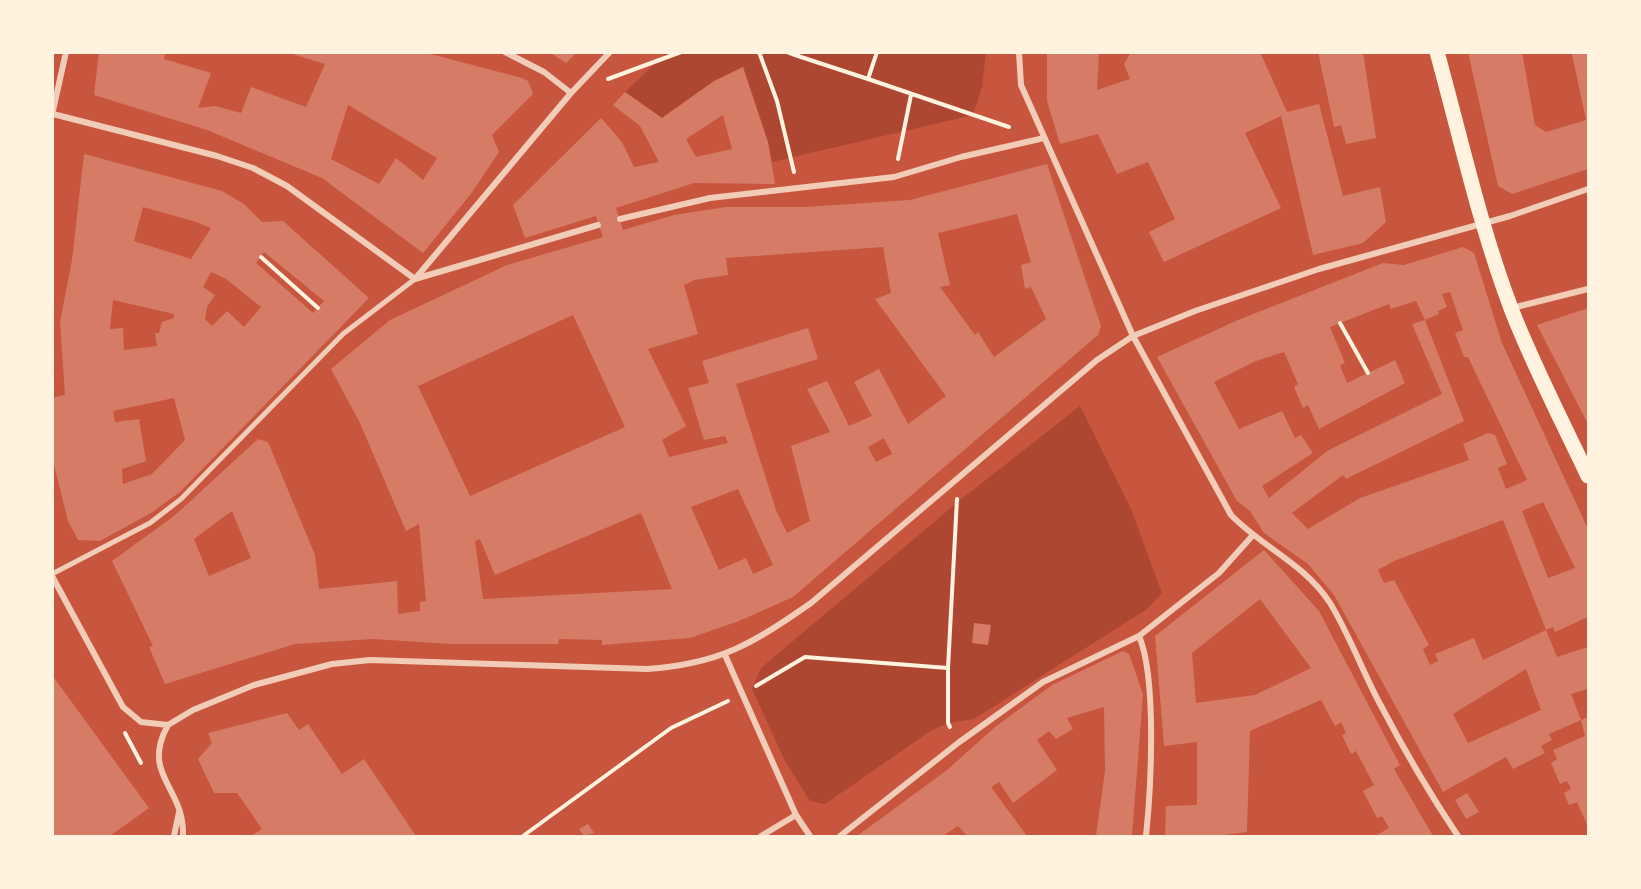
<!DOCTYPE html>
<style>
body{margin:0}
#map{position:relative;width:1641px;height:889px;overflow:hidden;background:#c8553d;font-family:Montserrat,sans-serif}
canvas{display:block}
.frame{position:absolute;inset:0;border:54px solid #fff3e0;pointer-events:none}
</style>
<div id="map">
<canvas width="1641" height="889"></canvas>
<div class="frame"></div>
</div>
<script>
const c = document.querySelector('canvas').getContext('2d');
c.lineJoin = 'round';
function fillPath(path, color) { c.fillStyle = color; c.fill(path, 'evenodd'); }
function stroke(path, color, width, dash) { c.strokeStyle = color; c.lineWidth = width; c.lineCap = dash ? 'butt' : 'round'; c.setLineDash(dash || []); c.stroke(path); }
const green = new Path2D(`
 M666,53H986L982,87L973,115L772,162L768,142L714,81L662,118L625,92Z
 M1080,406L1131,509L1162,593L1147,609L974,719L948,723L932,730L825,804L810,801L785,761L752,689L761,668L959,501Z`);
const building = new Path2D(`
 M99,52H165L164,59L211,73L198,108L215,106L241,113L251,87L306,107L325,64L286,52H423L522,78L528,81L533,94L492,135L499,152L470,195L423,253L322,178L207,130L94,95ZM348,105L437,158L423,180L396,158L379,184L331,159Z
 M549,52H577L566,63Z
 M1047,52H1099L1097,90L1130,79L1124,64L1131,52H1260L1287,112L1319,104L1343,196L1380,187L1386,222L1363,243L1313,255L1281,116L1245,133L1281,208L1164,262L1149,232L1175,219L1148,162L1117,174L1098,134L1060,144L1047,101Z
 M1318,52H1363L1376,138L1346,144L1341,125L1334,127Z
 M1468,52H1522L1535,125L1546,132L1586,120L1572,54L1588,52V169L1512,194L1498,186Z
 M743,67L768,142L775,184L694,183L616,208L623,230L674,215L726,207H805L910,200L1047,164L1101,326L1098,335L793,597L739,621L690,638L602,645V640L559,639L558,644H450L373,639L295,644L165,684L149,647L153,646L112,561L174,516L258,439L268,442L315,555L319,589L397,581L398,614L420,611V602L426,601L419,524L406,531L360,423L331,369L390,320L507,265L603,237L596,216L525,238L513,205L601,118L622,142L634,167L659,162L640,126L613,105L625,92L662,118L714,81ZM723,115L732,149L696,157L686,139ZM1017,214L1031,262L1021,265L1025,289L1031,287L1046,319L994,357L978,332L975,335L940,287L950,285L938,233ZM883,247L891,293L875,299L946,396L908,424L879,369L854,382L872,416L849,426L827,381L807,389L830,432L791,446L810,521L787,533L776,510L736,384L818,359L808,328L702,361L709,383L688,388L704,440L725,436L728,443L669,457L662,440L686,426L648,349L698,334L684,285L694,280L728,275L726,258ZM573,315L625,427L470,496L418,386ZM884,438L892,454L876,462L868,447ZM738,489L773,565L753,574L746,558L719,570L691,507ZM232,511L251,558L209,576L194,539ZM641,513L672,589L483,599L475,541L480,539L495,575Z
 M84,154L222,191L244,204L262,222L283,221L369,298L180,492L151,513L100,541L78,540L68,521L52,457V398L65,395L60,322L72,260ZM143,207L193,221L211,228L191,259L134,241ZM264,252L324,301L313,313L256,263ZM211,272L226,279L261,307L244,327L227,311L212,326L205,319L207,307L215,295L203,287ZM113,300L174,314V318L162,322L159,333H155L157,346L124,350L123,328L110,329ZM174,398L185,440L152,474L123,484L122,469L146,461L139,419L115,422L113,411Z
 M1463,247L1474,253L1502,343L1588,529V617L1555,632L1553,627L1546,630L1503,520L1394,561L1378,570L1384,583L1394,580L1429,645L1423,649L1430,665L1438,661L1435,654L1474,638L1483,660L1546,630L1557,657L1588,647V689L1571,694L1581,720L1549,734L1552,740L1541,746L1545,753L1513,769L1506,757L1443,792L1334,595L1308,564L1264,533L1250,511L1237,501L1157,357L1238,320L1383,263L1404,265ZM1450,292L1463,330L1455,333L1464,357H1468L1527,480L1506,489L1498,468L1507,464L1495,435L1488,433L1463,444L1469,460L1360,498L1308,529L1292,513L1343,475L1346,479L1464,421L1425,320L1412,324L1442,394L1327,451L1269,498L1262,486L1313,453L1301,435L1295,438L1282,411L1239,429L1214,382L1256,361L1284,352L1298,384L1294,387L1303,408L1308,405L1319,429L1405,383L1395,360L1347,383L1340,365L1345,363L1330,327L1389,304L1391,309L1416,301L1425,320L1439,314L1438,311L1447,307L1442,294ZM1543,502L1575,568L1548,578L1522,511ZM1526,669L1541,710L1468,743L1453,714Z
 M1588,308V424L1537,325Z
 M1264,550L1319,611L1400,765L1394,769L1433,836H1375L1389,828L1382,816L1377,818L1363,791L1374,785L1356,751L1351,754L1342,735L1346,733L1341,722L1335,726L1321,700L1250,731L1247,832L1217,836H1165L1166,806L1197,805V742L1164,746L1155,636ZM1260,599L1311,668L1255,695L1196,703L1192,653Z
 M974,623L991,625L988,645L972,643Z
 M1123,651L1129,654L1143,694L1132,836H1096L1105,771L1104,707L1067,718L1073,729L1056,739L1049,731L1037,740L1057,770L1013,803L999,782L991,787L1027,836H967L958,826L943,836H857L947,770L995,727L1052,685Z
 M52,675L149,808L110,836H52Z
 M287,713L299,730L308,724L342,774L364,759L416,836H251L262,829L240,797L237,793H214L198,759L212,743L208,733Z
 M1588,717V827L1577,802L1569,805L1564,793L1571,789L1567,781L1560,784L1551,763L1557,759L1553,750L1585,736L1581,720Z
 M1467,793L1479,812L1466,819L1455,800Z
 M588,824L594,833L584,836L579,829Z`);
const path = new Path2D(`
 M759,52L777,101L794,172
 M787,52L798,56
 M799,52L798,56L868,79L877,52
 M608,79L681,52
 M868,79L1009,127
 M898,159L911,95
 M261,257L318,308
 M1340,323L1368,373
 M756,686L805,657L948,668
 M950,727L948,723V668L957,499
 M125,733L141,763
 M523,836L671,728L728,701`);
const pedestrian = new Path2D(`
 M52,574L150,523L181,499L343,334L415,279`);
const minor = new Path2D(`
 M505,52L544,72L571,93
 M1019,52L1021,85L1133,336L1231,515C1262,547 1305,564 1330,603C1349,634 1362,670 1379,702C1403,748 1429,793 1458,836
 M53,114L217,156L253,168L287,186L415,279
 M52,115L66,52
 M620,219L710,198L894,177L961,157L1044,138
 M415,279L571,93L610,52
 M415,279L598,225
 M1512,308L1588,289
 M52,576L123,707L141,722L168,725L193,710L254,685L332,664L370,660L647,669C720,664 752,644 811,603L1097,360L1133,336L1195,311L1319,269L1510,216L1588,189
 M1139,636C1157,678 1151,789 1146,836
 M725,655L796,815L810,836
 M168,725C140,775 185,787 183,836
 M174,836L179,812
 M761,836L796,815
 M840,836L958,743L1043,682L1139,636L1219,573L1253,535`);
const primary = new Path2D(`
 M1437,52C1461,139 1480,227 1512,311C1534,367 1562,421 1588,476`);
fillPath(green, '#ae4732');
fillPath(building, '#d67c66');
stroke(path, '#fff3e0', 4);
stroke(pedestrian, '#f1ccb7', 5);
stroke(minor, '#f1ccb7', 6);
stroke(primary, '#fff3e0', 15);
</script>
